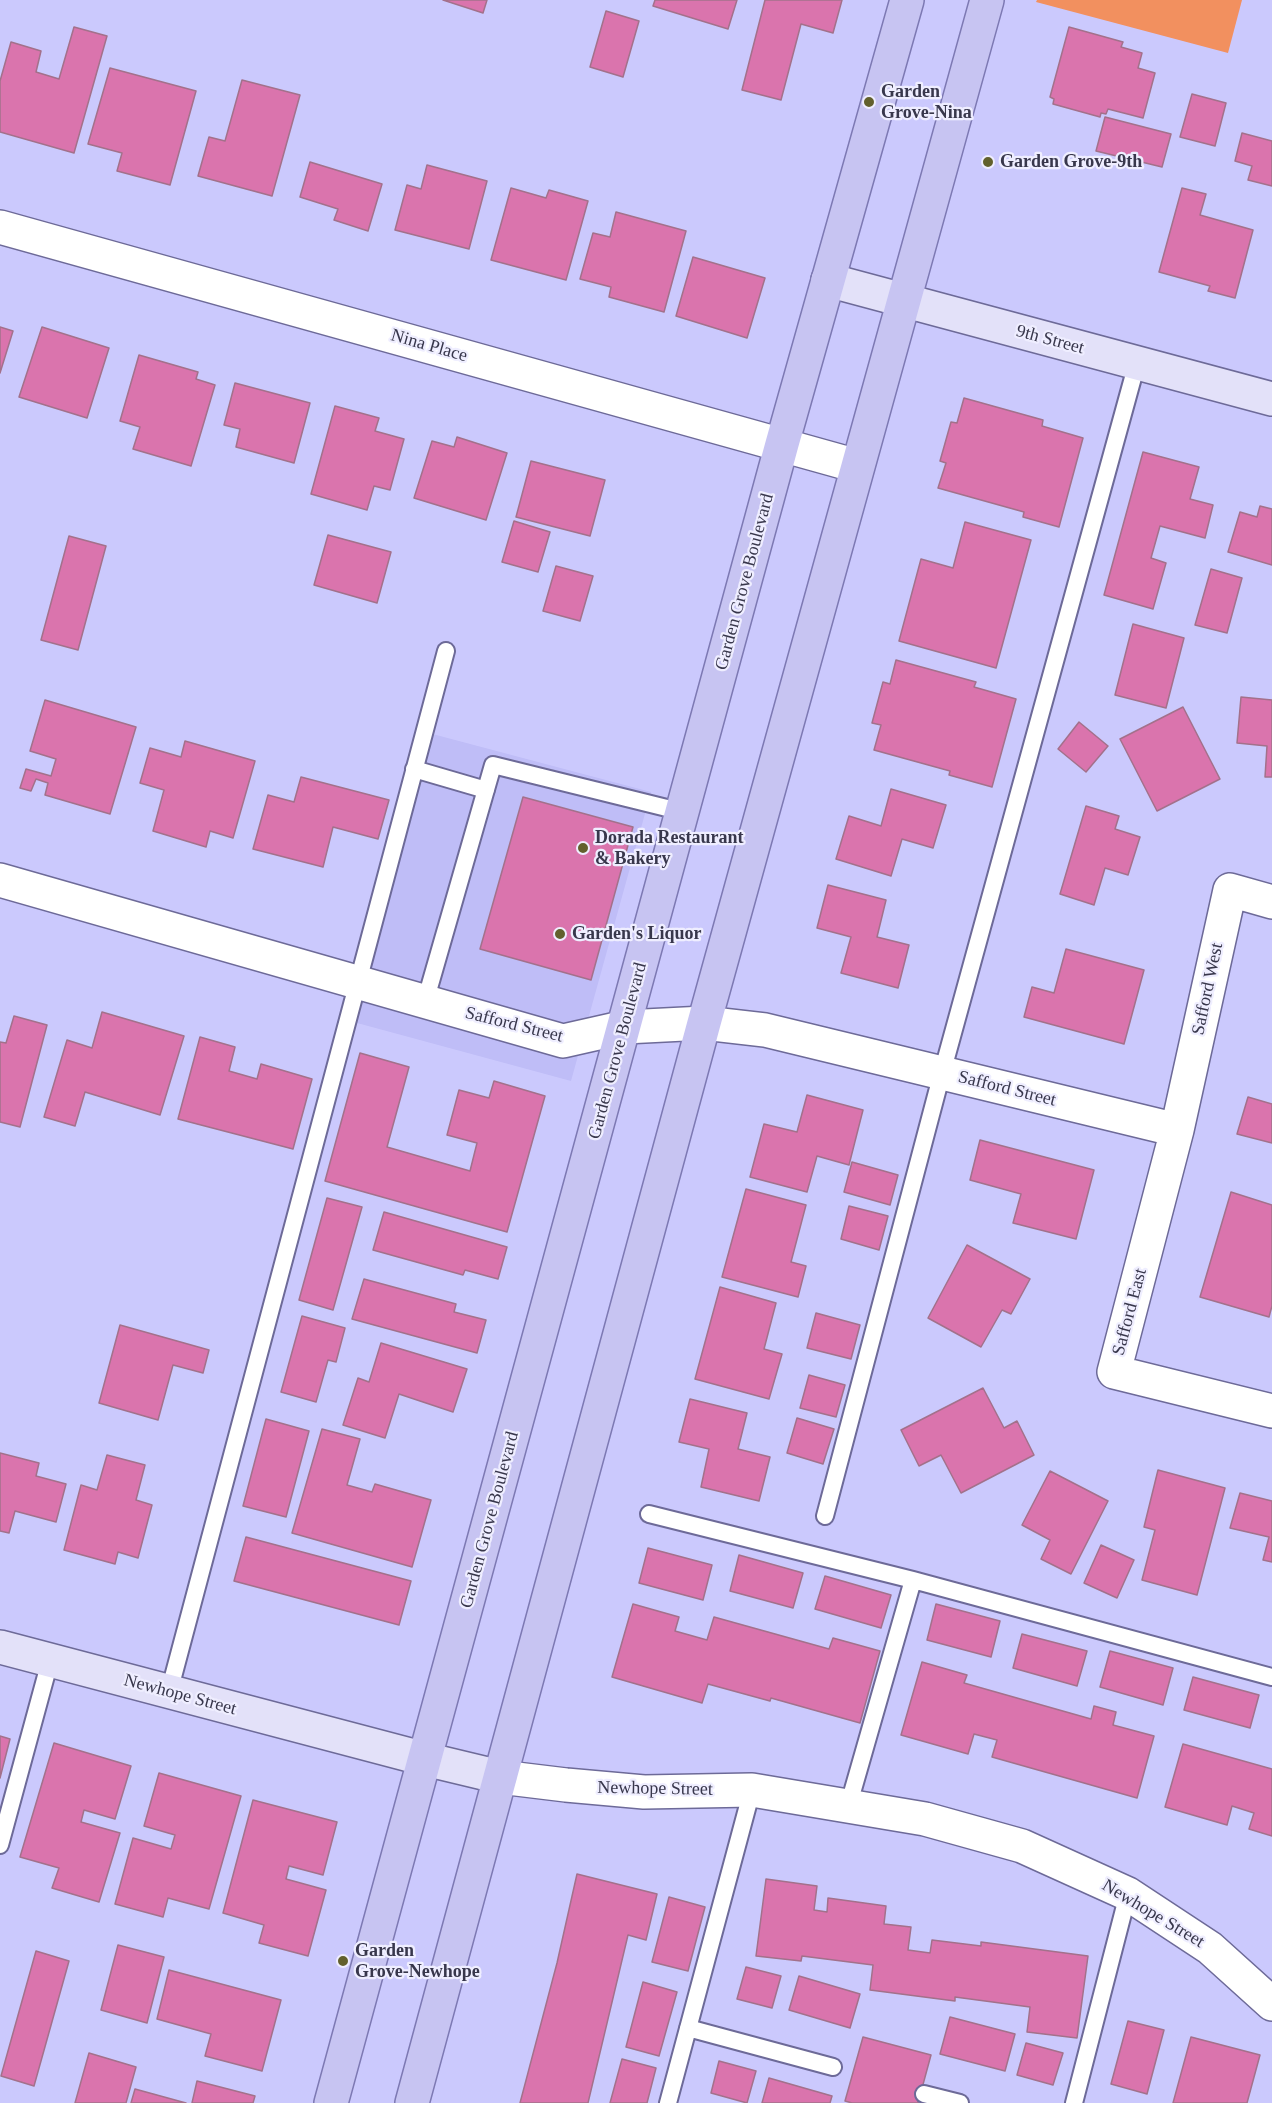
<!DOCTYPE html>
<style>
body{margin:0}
canvas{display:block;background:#cbc9fd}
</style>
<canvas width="1272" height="2103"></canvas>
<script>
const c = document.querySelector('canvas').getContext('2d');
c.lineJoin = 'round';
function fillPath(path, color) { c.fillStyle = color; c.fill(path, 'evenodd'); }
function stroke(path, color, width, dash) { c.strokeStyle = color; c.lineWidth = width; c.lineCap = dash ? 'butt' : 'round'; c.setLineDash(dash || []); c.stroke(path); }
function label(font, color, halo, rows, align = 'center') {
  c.font = font + ' Georgia,serif'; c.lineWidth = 4.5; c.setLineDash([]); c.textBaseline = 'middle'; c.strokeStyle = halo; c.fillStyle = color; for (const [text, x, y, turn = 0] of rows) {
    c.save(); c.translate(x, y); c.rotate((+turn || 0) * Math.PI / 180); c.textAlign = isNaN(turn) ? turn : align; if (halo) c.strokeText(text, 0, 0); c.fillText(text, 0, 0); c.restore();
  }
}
const built = new Path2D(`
 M425,732L651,792L571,1081L346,1020Z`);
const green = new Path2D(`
 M1037,0H1242L1228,53L1036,2Z`);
const building = new Path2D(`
 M443,0H487L483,13Z
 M655,0H737L728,29L653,6Z
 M765,0H842L833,33L801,24L781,100L742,90Z
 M606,11L639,21L623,77L590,67Z
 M74,27L107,36L74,153L0,132V81L11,42L41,51L36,72L59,79Z
 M1069,27L1123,42L1121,47L1142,53L1138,68L1155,73L1143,118L1108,109L1106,114L1101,113L1100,117L1053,104L1054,99L1050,97Z
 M110,68L196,91L170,185L117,171L122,153L88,144Z
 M242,80L300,95L272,196L198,176L209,137L225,141Z
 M1192,94L1226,103L1215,146L1180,137Z
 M1105,117L1171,134L1162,167L1096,151Z
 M1242,133L1272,141V186L1248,180L1252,166L1235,161Z
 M310,162L382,184L368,231L334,220L338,209L300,197Z
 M427,165L487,181L469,249L395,230L407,185L421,189Z
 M511,188L546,198L549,190L588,201L566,280L491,260Z
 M1182,188L1206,194L1200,215L1253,230L1235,298L1208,291L1210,286L1159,272Z
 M616,212L686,231L664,312L609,297L611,287L580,279L593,233L610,237Z
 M693,257L765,278L747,338L676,316Z
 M0,327L13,331L0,373Z
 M42,327L109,348L87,418L19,397Z
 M139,355L198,372L196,379L215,385L191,466L133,449L140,427L120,421Z
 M235,383L310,403L294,463L236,447L240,429L224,425Z
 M964,398L1043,420L1042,426L1083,438L1059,527L1023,517L1024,512L938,488L946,463L940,461L951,422L957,423Z
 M335,406L379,418L375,431L404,439L390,490L374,486L367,510L311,494Z
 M457,437L507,453L486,520L414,498L432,441L454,447Z
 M1143,452L1199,467L1190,499L1213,505L1205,538L1160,526L1151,558L1166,563L1153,609L1104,595Z
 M531,461L605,480L590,536L516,517Z
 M1260,506L1272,509V565L1228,552L1240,512L1257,517Z
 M514,521L550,532L538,572L502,562Z
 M965,522L1031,540L996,668L899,641L921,559L953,568Z
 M328,535L391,552L377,603L314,585Z
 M69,536L106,546L78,650L41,640Z
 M556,566L593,576L580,621L543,611Z
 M1211,569L1242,578L1227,633L1195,625Z
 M1133,624L1184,638L1166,708L1115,695Z
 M896,660L976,682L974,687L1016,699L992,787L949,775L950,771L874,750L881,725L872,723L883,682L890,684Z
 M1241,697L1272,700V777H1265L1267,746L1237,743Z
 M45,700L136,727L110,814L45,795L48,783L36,779L31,791L20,788L26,769L51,776L56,759L30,751Z
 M1183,707L1220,779L1157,811L1120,739Z
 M1079,722L1108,746L1086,772L1058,749Z
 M185,741L255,761L233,838L210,831L206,847L153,831L164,790L140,783L150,748L181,757Z
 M301,777L389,800L378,839L333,827L323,867L253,849L268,795L294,802Z
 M891,789L946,805L933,848L902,839L891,876L836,859L849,816L881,826Z
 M523,797L633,827L591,980L480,949Z
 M1086,806L1119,816L1115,829L1140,837L1128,875L1105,868L1094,905L1060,894Z
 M828,885L886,900L877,937L909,945L898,988L841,973L851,937L817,928Z
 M1066,949L1144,970L1124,1044L1024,1017L1032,987L1054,993Z
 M102,1012L184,1036L160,1115L85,1092L75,1126L44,1117L67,1040L92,1048Z
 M14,1016L47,1025L20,1127L0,1122V1042L6,1043Z
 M200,1037L235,1047L229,1071L257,1079L261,1064L312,1079L293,1149L178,1119Z
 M360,1053L409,1067L387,1147L470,1171L477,1143L447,1135L459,1090L489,1098L494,1081L545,1096L507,1232L325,1181Z
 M807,1095L863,1110L849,1165L817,1156L807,1192L750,1177L764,1124L797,1132Z
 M1248,1097L1272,1104V1143L1237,1134Z
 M980,1140L1094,1170L1076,1239L1013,1223L1021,1194L970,1180Z
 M852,1162L898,1175L890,1205L844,1192Z
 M746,1189L806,1205L791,1262L806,1266L798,1297L722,1277Z
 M1231,1192L1272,1205V1306L1269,1317L1200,1297Z
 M327,1198L362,1207L333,1310L299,1300Z
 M849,1206L888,1216L879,1250L841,1239Z
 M384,1212L507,1247L498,1279L465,1270L463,1275L373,1250Z
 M967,1245L1030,1279L1011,1314L1002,1310L981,1347L928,1318Z
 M364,1279L456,1304L454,1312L486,1320L477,1353L352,1319Z
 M720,1287L776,1303L764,1349L782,1354L769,1399L695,1379Z
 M816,1313L860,1325L851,1359L807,1348Z
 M302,1316L345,1328L336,1362L328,1360L316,1402L281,1392Z
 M120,1325L209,1350L203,1373L173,1365L158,1420L99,1403Z
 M381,1343L467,1369L453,1412L399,1394L385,1438L343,1425L358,1378L369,1382Z
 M809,1375L845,1385L836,1417L800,1408Z
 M983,1388L1004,1428L1017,1421L1034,1455L961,1493L941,1455L919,1466L901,1430Z
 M690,1399L747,1413L738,1449L770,1457L759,1501L701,1487L709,1449L679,1442Z
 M797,1418L834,1429L823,1464L787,1453Z
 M266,1419L309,1431L286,1517L243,1506Z
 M322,1429L360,1439L347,1485L372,1492L375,1484L431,1500L412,1567L292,1533Z
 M0,1453L39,1463L36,1476L66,1484L56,1522L15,1511L9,1533L0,1531Z
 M107,1455L145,1465L136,1500L152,1505L138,1558L118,1552L115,1564L64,1550L81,1485L97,1490Z
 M1158,1470L1225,1488L1197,1595L1142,1580L1155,1530L1144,1527Z
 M1050,1471L1108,1501L1071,1574L1041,1559L1050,1540L1022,1525Z
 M1240,1493L1272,1501V1562L1263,1560L1269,1537L1230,1528Z
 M246,1537L411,1581L399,1625L234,1581Z
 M1101,1545L1134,1560L1117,1598L1084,1583Z
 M648,1548L712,1565L703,1600L639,1583Z
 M739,1555L803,1573L793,1608L730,1591Z
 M825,1576L891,1595L881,1628L815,1609Z
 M633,1604L679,1617L675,1631L707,1640L714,1617L829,1649L833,1638L880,1651L860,1723L771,1698L770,1701L708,1684L702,1703L612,1677Z
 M936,1604L1000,1621L991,1657L927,1640Z
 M1022,1634L1087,1651L1077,1686L1013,1668Z
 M1110,1651L1173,1668L1163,1705L1100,1687Z
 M922,1662L967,1675L964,1683L1091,1719L1094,1706L1116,1712L1113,1725L1154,1736L1137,1798L992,1757L997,1740L974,1734L968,1754L901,1735Z
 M1193,1677L1259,1695L1250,1728L1184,1710Z
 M0,1736L10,1739L0,1778Z
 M54,1743L131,1766L115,1819L84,1810L81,1822L120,1833L99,1902L52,1888L59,1868L20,1857Z
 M1183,1744L1272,1769V1836L1249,1829L1254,1813L1232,1806L1227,1825L1165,1807Z
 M159,1773L241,1796L209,1909L168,1898L163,1917L115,1904L133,1838L171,1849L175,1835L144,1826Z
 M253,1800L337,1822L323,1875L289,1866L286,1879L326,1890L308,1956L259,1943L264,1925L223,1913Z
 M577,1874L657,1894L646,1940L628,1935L588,2103H520L557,1963Z
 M766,1879L817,1886L814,1910L827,1912L828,1898L886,1906L884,1924L911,1927L908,1950L930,1953L932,1940L981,1946V1942L1088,1956L1077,2038L1027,2032L1030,2007L955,1997V2001L870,1990L873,1965L802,1956L801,1961L756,1956Z
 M669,1897L705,1907L688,1971L652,1962Z
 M118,1945L164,1957L147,2023L101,2010Z
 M36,1951L69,1961L34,2086L1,2076Z
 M746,1967L781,1976L772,2008L737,1999Z
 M169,1970L281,2000L262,2071L205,2056L211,2034L157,2019Z
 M799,1976L860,1994L850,2028L789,2010Z
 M643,1982L677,1992L659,2056L626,2047Z
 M950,2017L1015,2034L1005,2071L940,2054Z
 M1128,2021L1164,2030L1147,2094L1111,2084Z
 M863,2037L931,2055L918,2103H852L845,2101Z
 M1191,2037L1260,2055L1247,2103H1173Z
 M1026,2043L1063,2053L1053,2085L1017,2075Z
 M89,2053L136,2067L126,2103H75Z
 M622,2059L656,2068L647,2103H610Z
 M719,2061L756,2071L747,2103L711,2093Z
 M769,2078L832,2096L830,2103H762Z
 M197,2081L255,2096L253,2103H192Z
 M135,2089L186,2103H131Z`);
const lane = new Path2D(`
 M414,769L486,790
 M425,1002L493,765L683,812
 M649,1514L913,1580L1272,1677
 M825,1516L942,1073L1137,363
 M169,1692L446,651
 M848,1807L913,1580
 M0,1845L50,1661
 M688,2028L833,2067
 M924,2094L960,2103
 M668,2103L752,1790
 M1074,2103L1128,1894`);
const street = new Path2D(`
 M0,227L857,466
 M0,880L563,1041L625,1027L704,1023L765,1030L1177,1130
 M1272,902L1230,890L1177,1130L1114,1372L1272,1411
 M500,1777L566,1785L644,1792L752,1790L925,1819L1022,1846L1128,1894L1210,1948L1272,2004`);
const secondary = new Path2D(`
 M828,280L1272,399
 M0,1647L425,1759L500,1777`);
const primary = new Path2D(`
 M331,2103L782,444L907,0
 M412,2103L704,1023L987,0`);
const markers = [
 [869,102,6,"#62602d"],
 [988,162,6,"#62602d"],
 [583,848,6,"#62602d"],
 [560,934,6,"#62602d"],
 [343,1961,6,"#62602d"]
];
const poiNames = [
 ["Garden",881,92],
 ["Grove-Nina",881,113],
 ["Garden Grove-9th",1000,162],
 ["Dorada Restaurant",595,838],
 ["& Bakery",595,859],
 ["Garden's Liquor",572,934],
 ["Garden",355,1951],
 ["Grove-Newhope",355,1972]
];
const streetNames = [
 ["9th Street",1050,340,15],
 ["Nina Place",429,346,16],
 ["Garden Grove Boulevard",745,582,-75],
 ["Safford West",1208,989,-78],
 ["Safford Street",514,1025,14],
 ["Garden Grove Boulevard",618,1051,-75],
 ["Safford Street",1007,1089,14],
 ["Safford East",1130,1312,-75],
 ["Garden Grove Boulevard",490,1520,-75],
 ["Newhope Street",180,1695,15],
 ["Newhope Street",655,1789,1],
 ["Newhope Street",1153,1914,31]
];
fillPath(built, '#bfbdf7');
fillPath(green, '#f2905f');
fillPath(building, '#da74ad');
stroke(building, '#a3718b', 1.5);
stroke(lane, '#6d6a98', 20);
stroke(street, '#6d6a98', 36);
stroke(secondary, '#6d6a98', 36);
stroke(primary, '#7d79b3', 36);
stroke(lane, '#fff', 16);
stroke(street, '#fff', 33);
stroke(secondary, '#e3e1f9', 33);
stroke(primary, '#c7c4f2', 33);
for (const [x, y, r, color] of markers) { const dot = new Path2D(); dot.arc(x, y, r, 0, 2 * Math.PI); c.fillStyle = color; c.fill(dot); stroke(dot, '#efeeff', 2); }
label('bold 18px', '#38374c', '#efeeff', poiNames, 'left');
label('18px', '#38374c', '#efeeff', streetNames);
</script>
